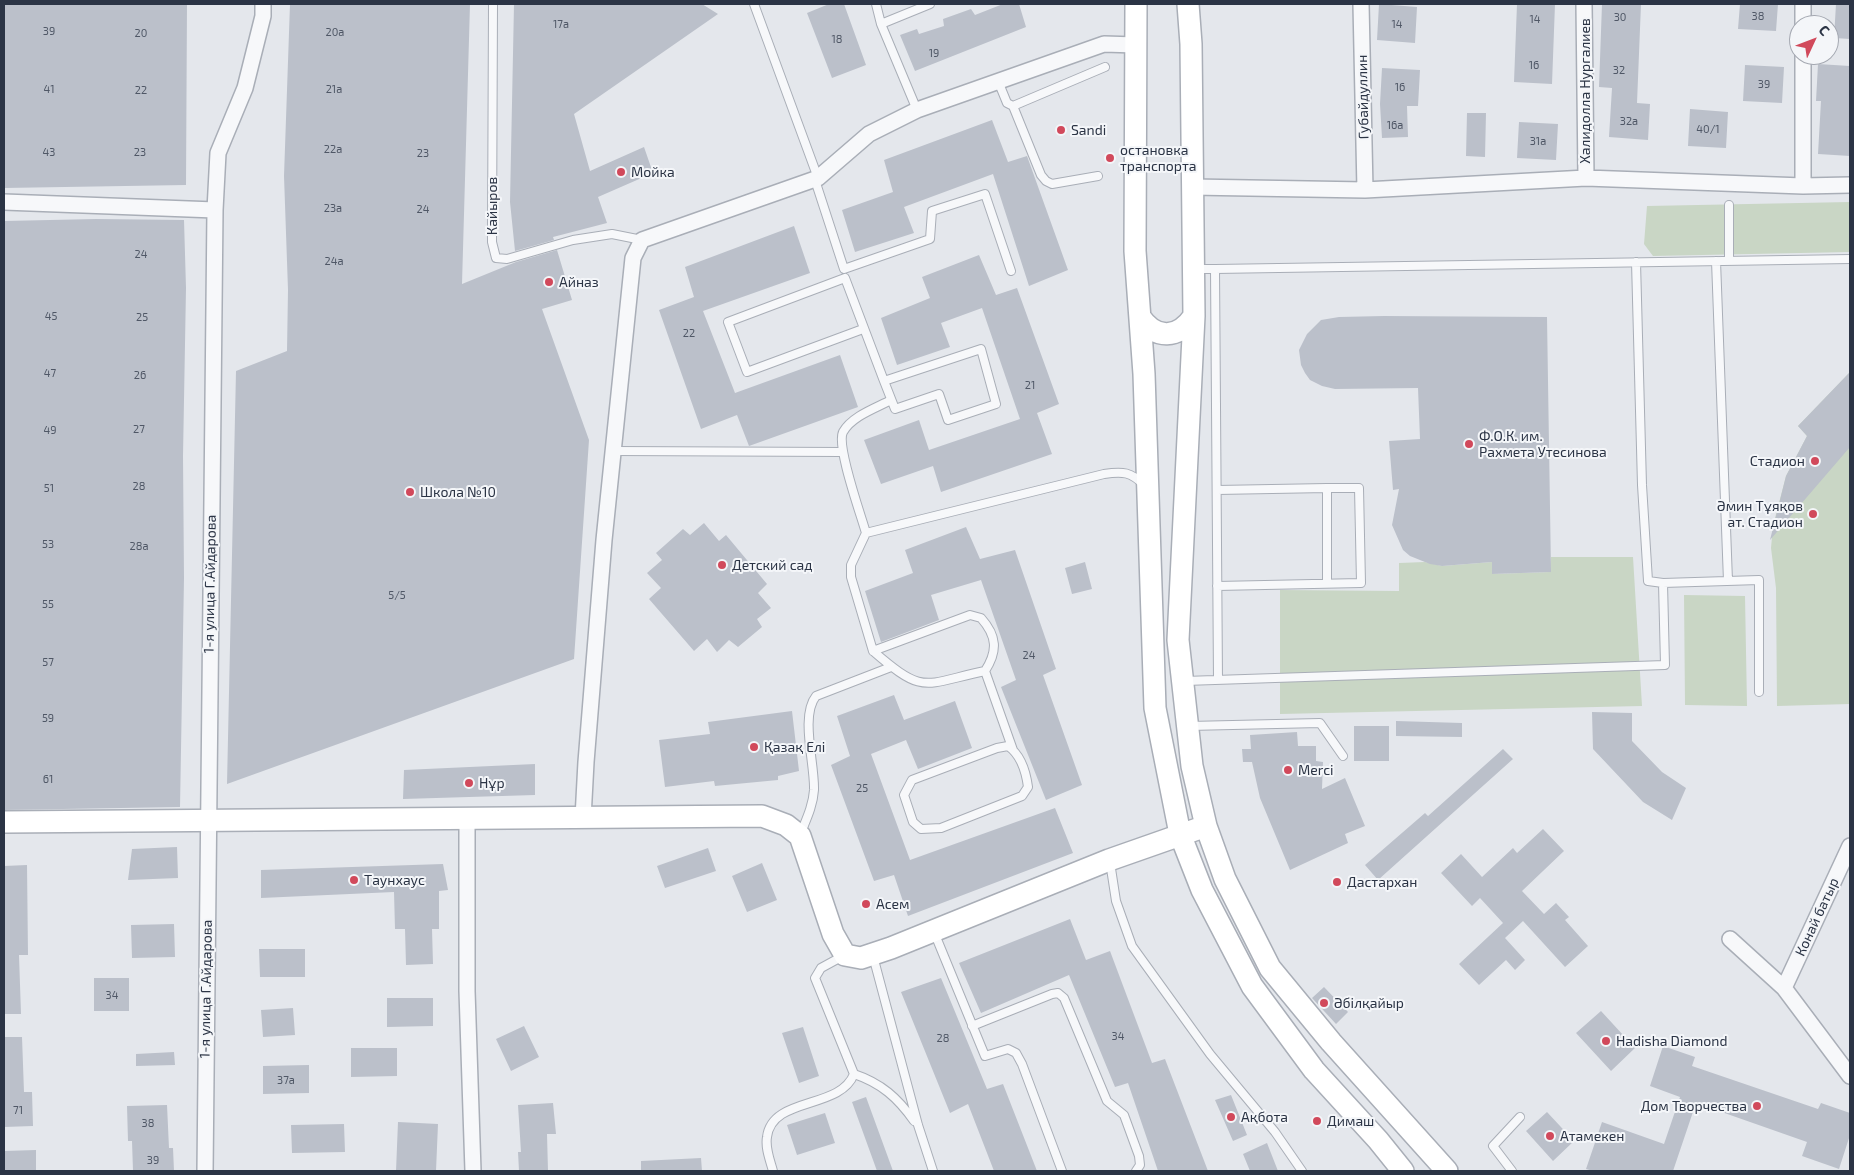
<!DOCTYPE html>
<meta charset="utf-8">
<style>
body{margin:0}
#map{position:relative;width:1854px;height:1175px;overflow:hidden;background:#e4e7ec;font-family:"Exo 2",sans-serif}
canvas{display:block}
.frame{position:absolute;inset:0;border:5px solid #2b3445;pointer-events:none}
.north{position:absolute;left:1789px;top:15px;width:50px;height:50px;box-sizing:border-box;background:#f4f6f9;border:1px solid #a4a8b1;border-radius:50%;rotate:47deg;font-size:14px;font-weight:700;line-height:20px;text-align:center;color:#2b3445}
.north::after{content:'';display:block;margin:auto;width:18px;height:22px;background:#d1495b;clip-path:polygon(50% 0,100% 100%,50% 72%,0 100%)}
</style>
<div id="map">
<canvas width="1854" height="1175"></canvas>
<div class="frame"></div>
<div class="north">С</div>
</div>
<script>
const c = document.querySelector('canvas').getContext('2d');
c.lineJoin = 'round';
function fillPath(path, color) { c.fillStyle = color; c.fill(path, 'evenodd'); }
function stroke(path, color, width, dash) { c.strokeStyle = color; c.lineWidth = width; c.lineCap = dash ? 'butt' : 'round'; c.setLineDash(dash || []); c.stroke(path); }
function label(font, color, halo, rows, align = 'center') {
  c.font = font + ' "Exo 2",sans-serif'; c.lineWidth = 4; c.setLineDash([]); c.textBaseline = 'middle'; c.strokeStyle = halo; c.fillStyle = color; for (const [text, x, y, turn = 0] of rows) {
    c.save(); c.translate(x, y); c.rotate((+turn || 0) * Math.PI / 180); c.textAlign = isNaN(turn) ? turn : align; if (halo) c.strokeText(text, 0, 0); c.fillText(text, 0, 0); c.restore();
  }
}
const green = new Path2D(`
 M1850,202V252L1653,256L1644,244L1647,206Z
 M1850,372V704L1777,706L1776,588L1771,548L1773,526L1786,476L1807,436L1798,426Z
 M1551,557H1633L1642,706L1280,714V590L1399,591V563L1425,562L1442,566L1492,562V574L1550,572Z
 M1684,595L1745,596L1747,706L1685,705Z`);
const building = new Path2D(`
 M4,4H187L186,185L4,188Z
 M290,4H470L462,284L516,262L557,250L572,300L542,309L589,440L574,659L227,784L236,371L287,351L288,290L284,176Z
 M514,4H702L718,14L574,114L590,171L644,147L653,173L598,197L607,223L553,237L554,240L515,251L510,202Z
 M829,4H844L866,65L832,78L807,13Z
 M1003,4H1019L1026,27L915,71L900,35L917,29L919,34L944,26L943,19L971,9L975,15Z
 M1379,4L1417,7L1415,43L1377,40Z
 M1517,4H1555L1552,84L1514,82Z
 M1602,4H1641L1637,103L1650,104L1648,140L1609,137L1612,88L1599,87Z
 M1740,4H1778L1776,31L1738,29Z
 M1836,4H1850V39L1834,38Z
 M1818,64L1850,66V156L1818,154L1821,101H1816Z
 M1745,65L1784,67L1782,103L1743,101Z
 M1382,68L1420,70L1418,106H1407L1408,137L1382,138L1380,104Z
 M1690,109L1728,112L1726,148L1688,146Z
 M1467,113H1486L1485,157L1466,156Z
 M992,120L1008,162L1027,156L1068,270L1029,286L993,174L904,207L914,233L855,252L842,210L893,192L884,160Z
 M1519,122L1558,124L1556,160L1517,158Z
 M96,219L184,220L186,288L183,456L184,578L180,807L4,810V221Z
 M794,226L810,273L703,311L735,393L840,355L858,407L749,446L737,415L701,429L659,310L694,297L685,267Z
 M979,255L996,295L1017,288L1059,404L1037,413L1052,454L941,492L933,466L881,484L864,440L919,420L929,450L1020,419L982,308L941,323L950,347L897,365L881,318L930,298L922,277Z
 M1384,316L1547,317L1551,572L1492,574V562L1442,566L1430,564L1410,556L1403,550L1392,525L1399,489L1393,490L1389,441L1420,439L1418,388L1335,389L1322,386L1310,380L1305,373L1301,365L1299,350L1307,334L1321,320L1339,317Z
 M1850,372V447L1770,540L1786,476L1807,436L1798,426Z
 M704,523L719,541L726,535L767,584L758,593L771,608L757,619L762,627L738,647L729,640L717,652L707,639L694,651L649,599L661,588L647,573L662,560L656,553L683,529L690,535Z
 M966,527L980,559L1015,550L1056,669L1043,675L1082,785L1046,800L1001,687L1016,680L981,580L931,595L939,620L881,642L865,591L913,573L905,550Z
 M1085,562L1092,589L1072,594L1065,568Z
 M894,695L904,720L955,701L972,748L918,769L906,740L871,754L910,860L1055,808L1073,853L908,916L894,875L874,881L831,765L850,756L837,716Z
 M792,711L799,771L778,776V780L715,786L714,781L665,787L659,740L710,734L708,722Z
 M1592,712L1632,713V741L1662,772L1686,788L1672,820L1643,802L1593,749Z
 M1396,721L1462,723V737L1396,736Z
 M1354,726H1389V761H1354Z
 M1297,732L1298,746H1316V761L1323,762L1322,789L1345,778L1365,826L1345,834L1348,843L1290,870L1260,798L1252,762H1243L1242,749H1251L1250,735Z
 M1503,749L1513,759L1378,880L1365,865L1425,813L1428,816Z
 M535,764V795L403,799L404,770Z
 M1543,829L1564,851L1522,891L1544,914L1556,903L1569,917L1565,920L1588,946L1565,967L1523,921L1505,938L1525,960L1515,970L1506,960L1479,985L1459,964L1503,923L1480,898L1472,906L1441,873L1461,854L1482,877L1513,848L1517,853Z
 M177,847L178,878L128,880L132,849Z
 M708,848L716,871L665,888L657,866Z
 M762,863L777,900L747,912L732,876Z
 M443,864L448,890L439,891V929H432L433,964L406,965L405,929H395L394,892L261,898V870Z
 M27,865L28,955H19L21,1014H4V866Z
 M1070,919L1086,960L1110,951L1152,1063L1165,1059L1208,1171H1158L1128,1083L1115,1087L1069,975L981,1013L959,963Z
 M174,924L175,957L132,958L131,925Z
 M259,949H305V977H260Z
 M94,978H129V1011H94Z
 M941,978L987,1089L1003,1084L1037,1171H994L968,1104L950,1113L901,992Z
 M1324,987L1348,1012L1336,1024L1312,998Z
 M387,998H433V1026L387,1027Z
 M293,1008L295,1035L263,1037L261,1010Z
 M1601,1011L1635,1048L1611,1071L1576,1033Z
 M524,1026L539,1057L511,1071L496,1039Z
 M803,1027L819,1076L799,1083L782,1033Z
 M4,1037H22L24,1092H32L33,1126L4,1127Z
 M1663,1046L1695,1057L1692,1066L1818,1109L1821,1103L1850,1113V1135L1839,1169L1802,1156L1807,1142L1696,1103L1673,1171H1593L1586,1169L1602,1122L1664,1144L1680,1097L1650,1086Z
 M351,1048H397V1076L351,1077Z
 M174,1052L175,1065L136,1066V1054Z
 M309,1065V1093L263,1094V1066Z
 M1231,1095L1247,1135L1233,1141L1215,1100Z
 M866,1097L893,1171H877L852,1102Z
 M553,1103L556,1134H547L548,1171H519L518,1152H521L518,1105Z
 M167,1105L169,1148H173L174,1171H133L132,1141H128L127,1106Z
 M1547,1112L1574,1141L1553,1161L1526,1131Z
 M825,1113L835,1143L797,1155L787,1125Z
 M398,1122L438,1124L436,1171H396Z
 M344,1124L345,1152L292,1153L291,1125Z
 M1267,1143L1278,1171H1250L1243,1154Z
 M36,1150V1171H4V1151Z
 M701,1158L702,1171H641V1161Z`);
const lane = new Path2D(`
 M493,4L492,242L496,258L507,259L573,240L612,234L642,240
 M754,4L818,178
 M876,4L881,24L917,110
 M881,24L930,4
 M998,81L1007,103L1013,106L1105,67
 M1013,106L1041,175L1046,181L1052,184L1098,176
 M815,180L844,269L930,239L932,211L985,194L1011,271
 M1729,205V261
 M1716,261L1728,581
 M1636,262L1642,485L1648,581L1663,583
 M1194,269H1215L1218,680
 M1215,269L1850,259
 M863,329L747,372L728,322L845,278L884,381
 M981,349L996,404L948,420L939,394L895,409L884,381Z
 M891,400C876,408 852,416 843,432C836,446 861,515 866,533L1104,474C1123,471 1131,472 1144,485
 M614,451L842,452
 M1217,490L1327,488
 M866,533L851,565V577L873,651L970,615L981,618C997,636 998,651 985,671L1013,750
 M1217,586L1361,583L1359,488H1327V583
 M873,651C925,696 923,684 985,671
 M1185,681L1665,665L1663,583L1759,580V692
 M1189,726L1320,723L1343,756
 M1008,746C1021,755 1026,772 1028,787L1022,796L941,828L921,829L913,822L904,795L912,780L997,748Z
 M800,835C806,820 813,806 814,790C815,764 800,716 816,696L891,667
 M1110,862L1116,901L1132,946L1210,1054L1275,1132L1302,1171
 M934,932L985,1056L1008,1049L1016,1053L1022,1064L1062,1171
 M873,956L918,1125L933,1171
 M972,1026L1052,994L1058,993L1064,998L1107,1101L1124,1115L1139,1156L1140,1165L1136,1171
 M854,1074C881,1083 898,1098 914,1121
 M773,1171C770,1160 765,1148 767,1137C772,1096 840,1110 854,1074L815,978L821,968L843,956
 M1512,1171L1493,1146L1520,1117`);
const street = new Path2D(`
 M1361,4L1365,190
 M1584,4L1586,178
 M1803,25V4
 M1803,186V55
 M1192,187L1365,190L1586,178L1803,186L1850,185
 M4,202L215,210
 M467,818V991L473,1171
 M583,818L586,762L604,540L633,258L642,240L818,178L869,134L917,110L1104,44L1136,45
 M1730,939L1784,988L1850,1076
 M1784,988L1850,846
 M205,1171L215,210L218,153L245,88L263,16V4`);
const secondary = new Path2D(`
 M1136,4L1135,251L1144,374L1155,708L1180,834L1202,890L1252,986L1314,1070L1378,1140L1403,1171
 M1188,4L1191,44L1194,316L1178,640L1192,766L1206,826L1225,879L1270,968L1331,1042L1447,1171
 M1140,317C1156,340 1178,339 1194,316
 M4,822L762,816L786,825L800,836L833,934L845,955L861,958L891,948L1109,860L1206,826`);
const markers = [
 [1061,130,5,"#d1495b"],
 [1110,158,5,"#d1495b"],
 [621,172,5,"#d1495b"],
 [549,282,5,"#d1495b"],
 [1469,444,5,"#d1495b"],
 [1815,461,5,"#d1495b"],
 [410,492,5,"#d1495b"],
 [1813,514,5,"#d1495b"],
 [722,565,5,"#d1495b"],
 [754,747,5,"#d1495b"],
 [1288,770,5,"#d1495b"],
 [469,783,5,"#d1495b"],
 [354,880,5,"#d1495b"],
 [1337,882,5,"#d1495b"],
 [866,904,5,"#d1495b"],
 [1324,1003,5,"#d1495b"],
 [1606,1041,5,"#d1495b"],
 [1757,1106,5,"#d1495b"],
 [1231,1117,5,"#d1495b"],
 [1317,1121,5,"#d1495b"],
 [1550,1136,5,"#d1495b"]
];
const numberNames = [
 ["38",1758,16],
 ["30",1620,17],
 ["14",1535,19],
 ["17а",561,24],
 ["14",1397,24],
 ["39",49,31],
 ["20а",335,32],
 ["20",141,33],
 ["18",837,39],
 ["19",934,53],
 ["16",1534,65],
 ["32",1619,70],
 ["39",1764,84],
 ["16",1400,87],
 ["41",49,89],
 ["21а",334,89],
 ["22",141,90],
 ["32а",1629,121],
 ["16а",1395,125],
 ["40/1",1708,129],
 ["31а",1538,141],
 ["22а",333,149],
 ["43",49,152],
 ["23",140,152],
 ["23",423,153],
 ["23а",333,208],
 ["24",423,209],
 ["24",141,254],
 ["24а",334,261],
 ["45",51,316],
 ["25",142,317],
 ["22",689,333],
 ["47",50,373],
 ["26",140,375],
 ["21",1030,385],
 ["27",139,429],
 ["49",50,430],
 ["28",139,486],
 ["51",49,488],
 ["53",48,544],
 ["28а",139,546],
 ["5/5",397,595],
 ["55",48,604],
 ["24",1029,655],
 ["57",48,662],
 ["59",48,718],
 ["61",48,779],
 ["25",862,788],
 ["34",112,995],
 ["34",1118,1036],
 ["28",943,1038],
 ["37а",286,1080],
 ["71",18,1110],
 ["38",148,1123],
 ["39",153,1160]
];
const streetNames = [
 ["Халидолла Нургалиев",1585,91,-90],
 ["Губайдуллин",1363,97,-91],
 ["Кайыров",492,206,-90],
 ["1-я улица Г.Айдарова",210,584,-89],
 ["Конай батыр",1817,917,-65],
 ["1-я улица Г.Айдарова",206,989,-89]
];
const poiNames = [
 ["Sandi",1071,130],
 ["остановка",1120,150],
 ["транспорта",1120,166],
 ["Мойка",631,172],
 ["Айназ",559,282],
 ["Ф.О.К. им.",1479,436],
 ["Рахмета Утесинова",1479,452],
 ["Стадион",1805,461,"right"],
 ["Школа №10",420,492],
 ["Әмин Тұяқов",1803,506,"right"],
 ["ат. Стадион",1803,522,"right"],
 ["Детский сад",732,565],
 ["Қазақ Елі",764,747],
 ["Merci",1298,770],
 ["Нұр",479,783],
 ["Таунхаус",364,880],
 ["Дастархан",1347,882],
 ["Асем",876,904],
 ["Әбілқайыр",1334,1003],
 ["Hadisha Diamond",1616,1041],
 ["Дом Творчества",1747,1106,"right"],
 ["Ақбота",1241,1117],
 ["Димаш",1327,1121],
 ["Атамекен",1560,1136]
];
fillPath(green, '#c9d6c5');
fillPath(building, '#bbc0ca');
stroke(lane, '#a9aeb7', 10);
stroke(street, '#a9aeb7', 18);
stroke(secondary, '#a9aeb7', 24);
stroke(lane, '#f7f8fa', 8);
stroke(street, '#f7f8fa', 15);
stroke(secondary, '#fff', 21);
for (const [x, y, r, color] of markers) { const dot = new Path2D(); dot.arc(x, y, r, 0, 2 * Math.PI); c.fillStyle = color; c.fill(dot); stroke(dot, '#f4f6f9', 2); }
label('11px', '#4f5766', null, numberNames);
label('14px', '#2b3445', '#f4f6f9', streetNames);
label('14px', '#2b3445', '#f4f6f9', poiNames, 'left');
</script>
